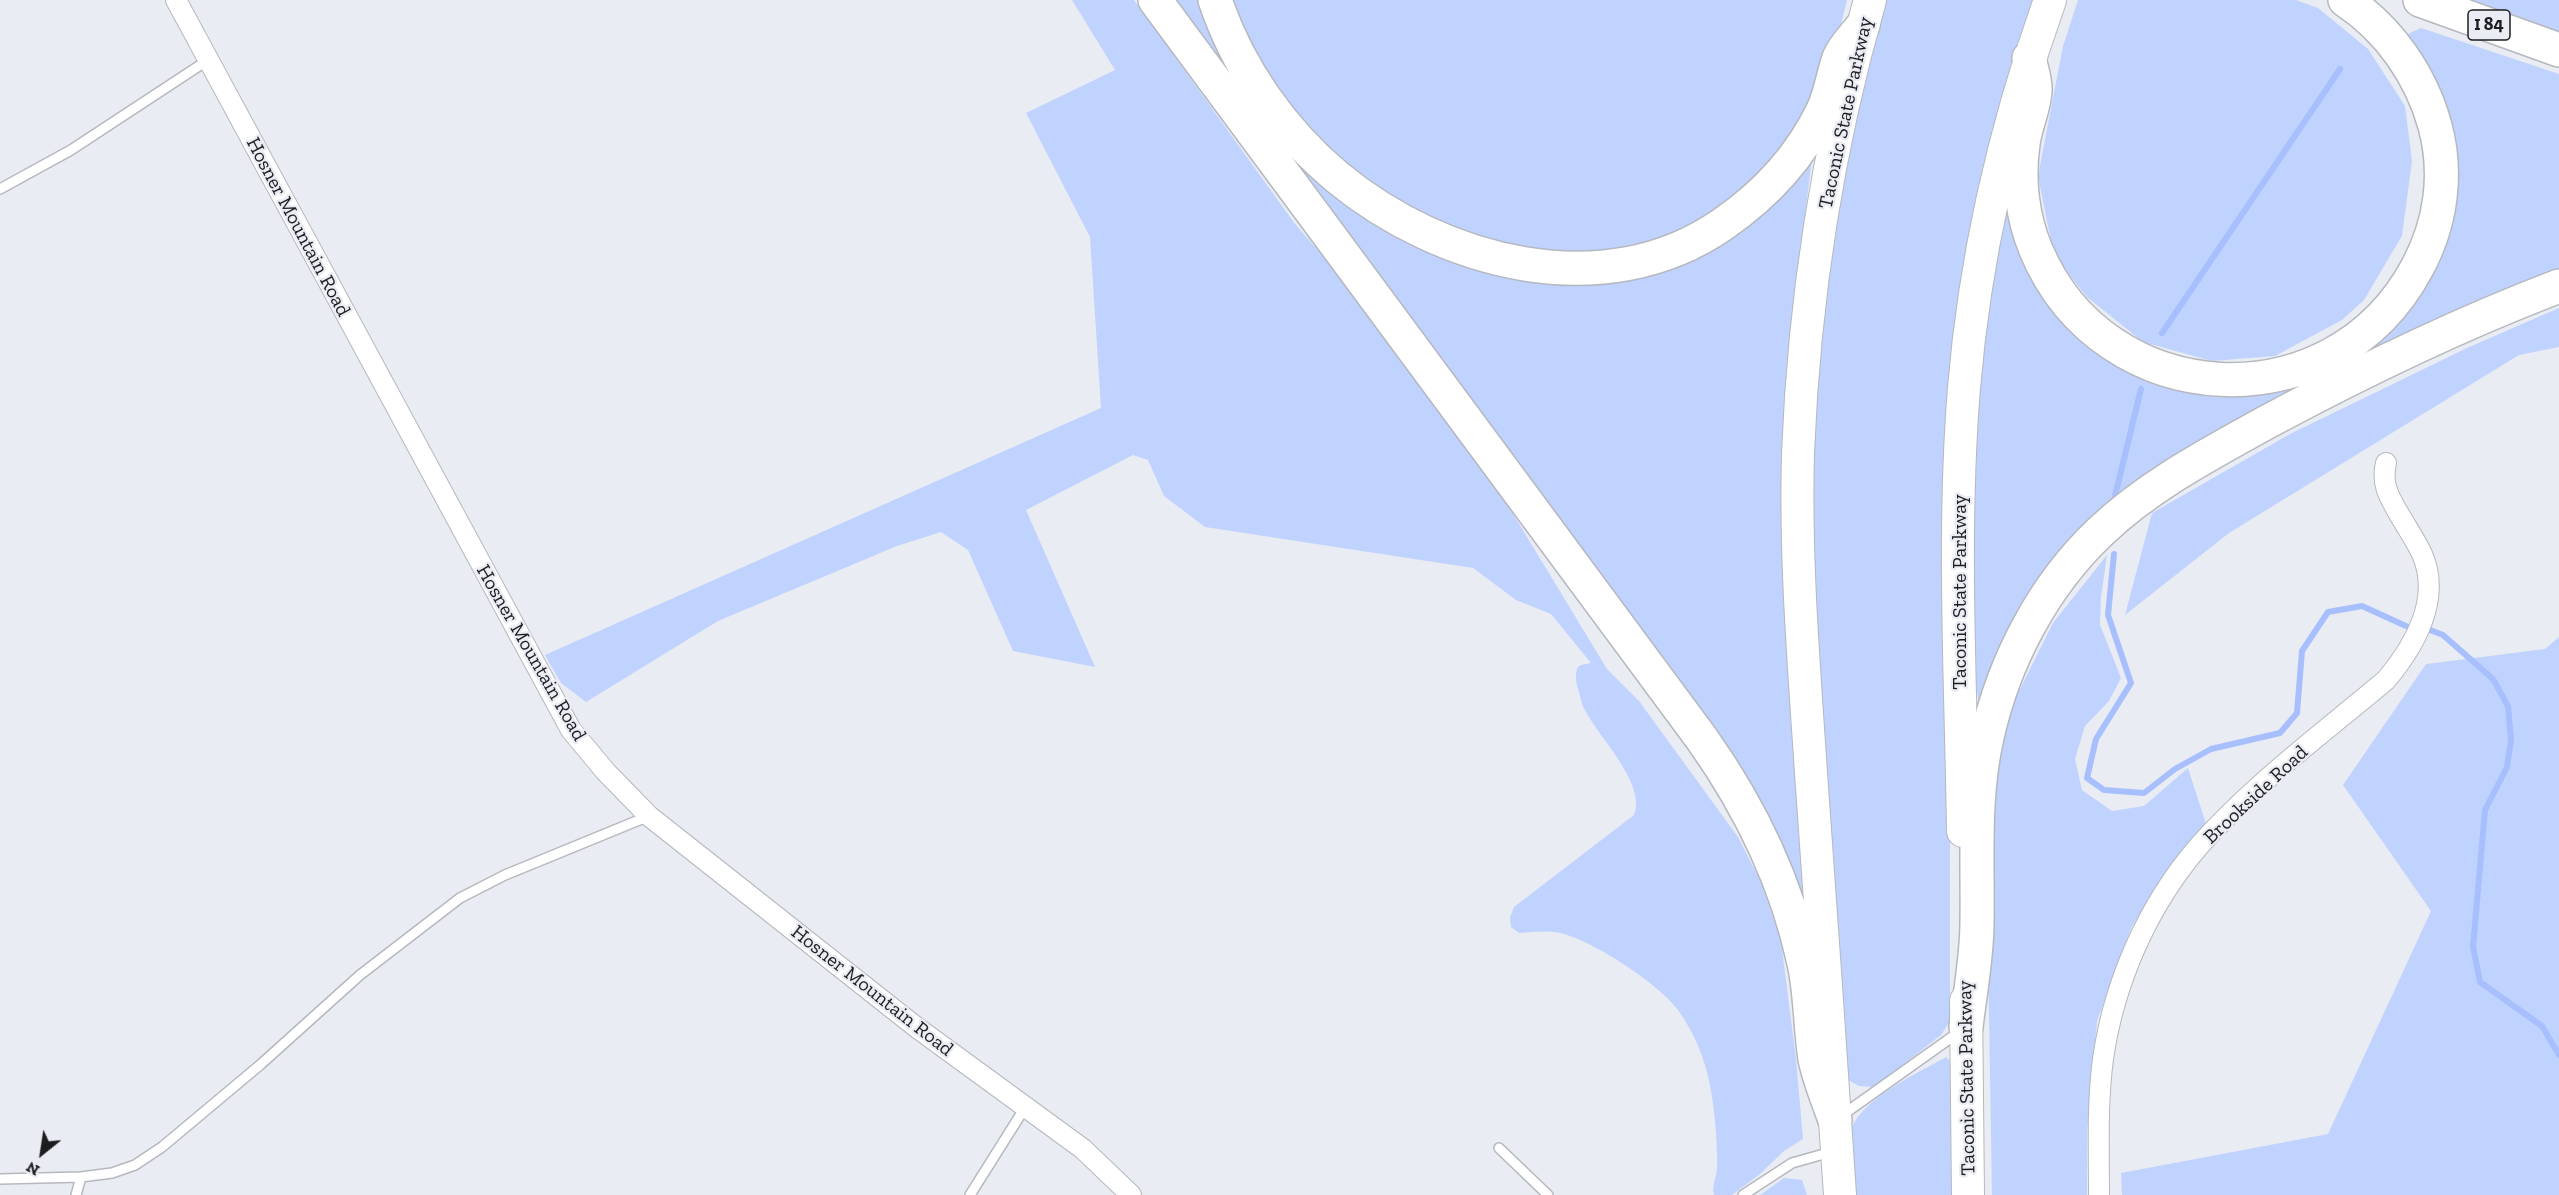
<!DOCTYPE html>
<style>
body{margin:0}
#map{position:relative;width:2559px;height:1195px;overflow:hidden;background:#eaecf3;font-family:"Zilla Slab",serif}
canvas{display:block}
.north{position:absolute;left:12px;top:1123px;width:60px;height:60px;-webkit-text-stroke:4px #eaecf3;paint-order:stroke;rotate:210deg;font-size:16px;font-weight:700;line-height:24px;text-align:center;color:#1c1d1f}
.north::after{content:'';display:block;margin:auto;width:21px;height:27px;background:#1c1d1f;clip-path:polygon(50% 0,100% 100%,50% 72%,0 100%)}
</style>
<div id="map">
<canvas width="2559" height="1195"></canvas>
<div class="north">N</div>
</div>
<script>
const c = document.querySelector('canvas').getContext('2d');
c.lineJoin = 'round';
function fillPath(path, color) { c.fillStyle = color; c.fill(path, 'evenodd'); }
function stroke(path, color, width, dash) { c.strokeStyle = color; c.lineWidth = width; c.lineCap = dash ? 'butt' : 'round'; c.setLineDash(dash || []); c.stroke(path); }
function label(font, color, halo, rows, align = 'center') {
  c.font = font + ' "Zilla Slab",serif'; c.lineWidth = 4.5; c.setLineDash([]); c.textBaseline = 'middle'; c.strokeStyle = halo; c.fillStyle = color; for (const [text, x, y, turn = 0] of rows) {
    c.save(); c.translate(x, y); c.rotate((+turn || 0) * Math.PI / 180); c.textAlign = isNaN(turn) ? turn : align; if (halo) c.strokeText(text, 0, 0); c.fillText(text, 0, 0); c.restore();
  }
}
const green = new Path2D(`
 M1072,0H1134L1295,224L1338,273L1504,499L1607,669L1639,701L1738,837L1761,882L1781,941L1796,1059L1803,1139L1784,1151L1760,1174L1732,1195H1714C1711,1186 1717,1177 1717,1168C1718,1147 1714,1101 1709,1081C1704,1056 1693,1031 1678,1010C1659,984 1592,940 1560,933C1546,930 1533,932 1519,933L1511,927L1510,917L1514,907L1634,815C1647,785 1599,737 1586,712C1581,704 1580,694 1577,685C1576,680 1575,672 1578,667C1581,664 1587,664 1591,663L1551,614L1516,600L1473,568L1205,527L1164,496L1148,460L1133,455L1026,510L1095,667L1013,651L968,550L941,532L897,546L718,621L586,702L561,683L545,655L1101,408L1090,237L1026,113L1115,70Z
 M1163,0H1205L1249,92L1455,255L1660,267L1813,149L1791,333L1782,491L1788,662L1812,965L1765,830Z
 M1223,0H1847L1830,69L1763,181L1654,248L1533,258L1389,203L1275,99Z
 M1885,0H2033L1982,169L1964,262L1950,404V1021L1941,1035L1874,1087L1859,1086L1844,1078L1811,582L1812,409L1827,278L1841,184L1867,57Z
 M2078,0H2296L2318,8L2368,49L2405,106L2412,161L2402,236L2364,300L2342,320L2275,356L2212,361L2143,342L2087,297L2054,256L2038,176L2063,46Z
 M2469,0H2559V32Z
 M2421,28L2559,74V278L2104,514L1980,713L1975,677L1970,586L1975,376L2007,173L2088,343L2128,370L2159,384L2199,392L2257,391L2340,362L2444,223L2407,47L2408,34Z
 M2559,308V347L2519,355L2229,533L2125,615L2152,513L2290,434L2467,348Z
 M2107,555L2101,597L2100,625L2121,678L2109,701L2085,726L2075,759L2082,790L2112,811L2144,806L2188,768L2207,827L2182,854L2132,926L2097,1021L2087,1133V1195H1992L1986,833L2000,729L2053,623Z
 M2559,637V1195H2122L2121,1173L2328,1134L2431,911L2343,785L2426,664L2545,649Z
 M1946,1057L1954,1065L1957,1195H1853C1852,1177 1848,1157 1849,1139C1852,1102 1917,1074 1946,1057Z
 M1784,1178L1802,1180L1807,1195H1760Z`);
const stream = new Path2D(`
 M2162,333L2340,69
 M2115,496L2141,389
 M2114,554L2108,615L2131,683L2096,739L2087,778L2104,790L2144,793L2175,769L2211,749L2280,733L2297,713L2302,651L2328,612L2362,606L2406,626
 M2430,630L2443,635L2493,679L2508,706L2511,740L2507,767L2485,810L2473,947L2480,982L2542,1026L2559,1055`);
const service = new Path2D(`
 M0,189L71,150L208,60
 M1841,1116L1959,1032
 M1499,1148L1548,1195
 M0,1179L81,1177L112,1173L135,1165L162,1147L260,1065L360,975L460,898L505,875L649,816
 M76,1195L81,1177
 M970,1195L1026,1106
 M1743,1195L1792,1163L1831,1152`);
const minor = new Path2D(`
 M176,0L571,730L606,772L649,816L916,1027L1083,1149L1131,1195
 M2099,1195C2099,1150 2097,1104 2103,1059C2114,982 2148,905 2199,846C2254,784 2323,733 2386,680C2414,647 2442,599 2422,554C2416,541 2407,528 2399,514C2389,497 2381,484 2386,463`);
const trunk = new Path2D(`
 M1963,831C1961,685 1952,534 1964,388C1975,255 2005,126 2050,0
 M1966,1001L1968,1195
 M1840,1195C1831,1054 1821,914 1811,773C1804,666 1795,560 1798,453C1804,301 1828,146 1870,0`);
const motorway = new Path2D(`
 M1155,0L1702,739C1751,808 1786,880 1804,963C1811,994 1810,1027 1815,1059C1819,1079 1828,1100 1835,1120
 M1215,0C1238,68 1281,130 1337,177C1441,263 1604,307 1723,224C1765,195 1801,156 1823,110C1831,93 1833,75 1839,58C1844,46 1856,35 1863,25
 M2420,0L2559,50
 M2029,58C2031,68 2036,81 2035,91C2034,109 2025,126 2023,144C2018,179 2022,217 2036,250C2105,414 2333,425 2417,268C2441,224 2448,174 2435,126C2421,75 2389,29 2345,0
 M1966,1027C1970,992 1977,957 1977,922C1978,860 1973,798 1987,737C2004,661 2043,586 2100,532C2148,486 2209,454 2267,422C2362,371 2459,324 2559,286`);
const shields = [
 [2489,25,42]
];
const shieldNames = [
 ["I 84",2489,25]
];
const streetNames = [
 ["Taconic State Parkway",1846,113,-78],
 ["Hosner Mountain Road",298,227,62],
 ["Taconic State Parkway",1960,592,-90],
 ["Hosner Mountain Road",531,653,60],
 ["Brookside Road",2256,795,-43],
 ["Hosner Mountain Road",872,991,38],
 ["Taconic State Parkway",1967,1078,-91]
];
fillPath(green, '#c0d2fe');
stroke(stream, '#a7bffd', 6);
stroke(service, '#b5b8be', 12);
stroke(minor, '#b5b8be', 22);
stroke(trunk, '#b5b8be', 34);
stroke(motorway, '#b5b8be', 36);
stroke(service, '#fff', 9);
stroke(minor, '#fff', 20);
stroke(trunk, '#fff', 32);
stroke(motorway, '#fff', 33);
for (const [x, y, w] of shields) { const box = new Path2D(); box.roundRect(x - w / 2, y - 15, w, 30, 4.5); c.fillStyle = '#eaecf3'; c.fill(box); stroke(box, '#1c1d1f', 1.5); }
label('bold 18px', '#1c1d1f', null, shieldNames);
label('20px', '#1c1d1f', '#eaecf3', streetNames);
</script>
